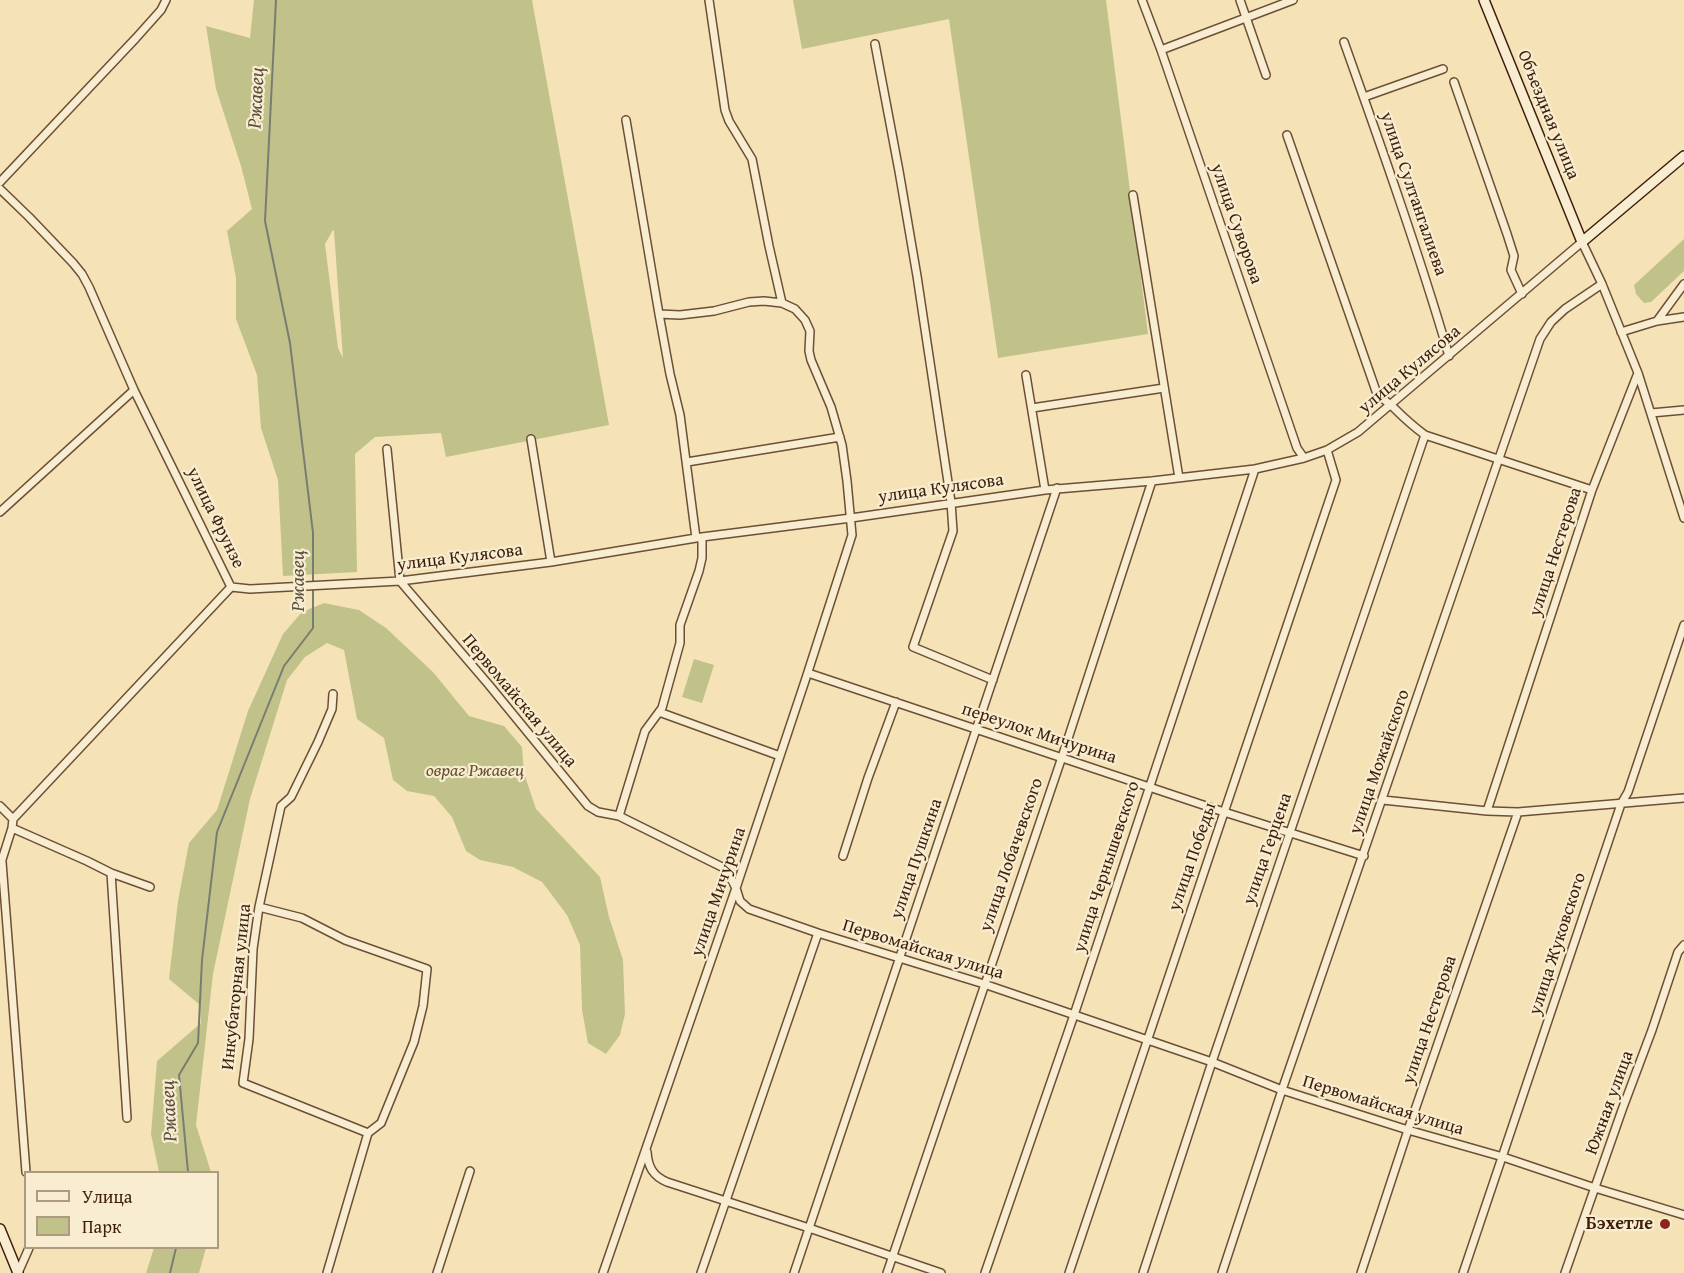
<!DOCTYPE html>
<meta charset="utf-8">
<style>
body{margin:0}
#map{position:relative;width:1684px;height:1273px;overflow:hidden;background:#f5e3b7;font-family:"Gentium Book Plus",serif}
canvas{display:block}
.legend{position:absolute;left:24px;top:1171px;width:195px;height:78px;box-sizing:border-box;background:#f8edd0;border:2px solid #ae9a81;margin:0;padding:8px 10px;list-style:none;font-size:18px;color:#3e1e0b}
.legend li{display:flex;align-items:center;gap:12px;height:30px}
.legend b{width:30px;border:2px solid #ae9a81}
</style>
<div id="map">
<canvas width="1684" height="1273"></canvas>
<ul class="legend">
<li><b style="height:8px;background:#f8edd0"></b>Улица</li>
<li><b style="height:16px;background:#c1c28a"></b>Парк</li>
</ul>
</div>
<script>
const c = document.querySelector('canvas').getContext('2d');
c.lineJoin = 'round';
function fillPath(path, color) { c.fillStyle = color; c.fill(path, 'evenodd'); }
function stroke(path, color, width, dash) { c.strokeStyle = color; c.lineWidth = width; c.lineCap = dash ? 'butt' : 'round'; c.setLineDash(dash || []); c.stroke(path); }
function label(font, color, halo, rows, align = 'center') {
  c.font = font + ' "Gentium Book Plus",serif'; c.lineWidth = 4.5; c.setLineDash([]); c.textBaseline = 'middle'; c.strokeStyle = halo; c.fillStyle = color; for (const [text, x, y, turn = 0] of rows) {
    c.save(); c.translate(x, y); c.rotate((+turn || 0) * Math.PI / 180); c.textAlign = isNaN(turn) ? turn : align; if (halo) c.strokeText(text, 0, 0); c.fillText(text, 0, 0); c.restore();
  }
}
const green = new Path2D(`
 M254,0H532L609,425L446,457L441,433L375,437L355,454L357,572L283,576L278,480L261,428L257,375L236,319V278L227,231L252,209L241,166L216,89L206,26L250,38ZM333,230L334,231L343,358L338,348L325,244Z
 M793,0H1106L1148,334L998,358L949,19L802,49Z
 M1684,239V271L1651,302L1644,303L1636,294L1634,285Z
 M324,603L359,610L386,628L433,672L469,716L504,726L522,747L524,773L536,809L600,877L609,917L623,960L625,1014L620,1035L606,1054L588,1043L582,1010L580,945L567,915L542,882L513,867L480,860L466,851L452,817L434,796L407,791L393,780L384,738L357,719L344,650L327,643L305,657L287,680L250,799L213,974L196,1125L211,1172H159L151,1134L157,1061L201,1023L200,1005L169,979L178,901L189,843L217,810L248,711L283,634L302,612Z
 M694,659L714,665L702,703L682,697Z
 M154,1248H206L199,1273H146Z`);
const stream = new Path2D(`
 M188,1172L179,1075L198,1043L202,960L217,832L284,666L313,628V533L290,343L265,221L276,0
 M170,1273L176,1248`);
const street = new Path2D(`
 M709,0L725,110L729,121L752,159L769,246L782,303
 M1142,0L1161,50L1297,448L1304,458
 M1240,0L1266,75
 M1344,42C1381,146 1418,250 1449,356
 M875,44L899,171L917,276L951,502L953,531L913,647L993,680
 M1161,50L1293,0
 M1454,82L1507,234L1514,256L1511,270L1522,294
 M1364,97L1443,69
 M626,120L659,314L670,374L680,415L696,538
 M1287,135L1376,391C1382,400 1387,401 1394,408C1404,418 1414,427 1425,435L1592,490
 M0,182L136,38L161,10L166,0
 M0,189L29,217L73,263L82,274L89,287L134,390L231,587
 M1133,195L1179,478
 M1657,321L1684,284
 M1621,332L1657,321L1684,317
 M1026,375L1045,490
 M1032,408L1164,388
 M1651,413L1684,410
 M531,439L551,562
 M387,449L400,581L489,685L588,806L598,812L619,816L726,869L736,888L740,901L749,909L818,933L984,984L1212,1062L1282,1090L1408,1130L1503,1157L1595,1188L1684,1215
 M687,462L840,437
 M0,512L134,390
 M231,587L250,589L400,581L551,562L702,537L851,518L1045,490L1152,481L1255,469L1304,458L1327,450L1358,432L1582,242L1602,284L1638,373L1684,518
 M808,673L1224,812L1364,856
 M333,694L332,709L318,742L291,797L281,806L259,907L253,949L249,1039L243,1083L368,1133
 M659,712L780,756
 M1383,800L1487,811L1518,812L1684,798
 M0,806L13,819
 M1487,811L1592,490L1638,373
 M619,816L645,731L662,708L680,643V625L699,571L702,558V537
 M12,828L87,861L111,873L150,887
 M843,856L868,778L896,702
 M2,862L26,1172
 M0,866L12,828L13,819L231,587
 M111,873L127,1118
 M259,907L302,918L345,940L427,969L423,1006L414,1042L381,1123L368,1133L327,1273
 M647,1152C648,1167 653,1176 667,1182L809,1228L941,1273
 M18,1273L29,1248
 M437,1273L470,1171
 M603,1273L736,888L806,678L852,535L847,481L842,445L831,407L811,360L809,351L810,331L805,320L795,309L782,303L764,301L749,302L714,311L680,315L659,314
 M701,1273L818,933
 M794,1273L1057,488
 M887,1273L1062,757L1152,481
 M985,1273L1074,1015L1255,469
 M1069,1273L1336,480L1327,450
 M1143,1273L1212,1062L1425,435
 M1222,1273L1282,1090L1540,339L1551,322L1565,309L1602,284
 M1361,1273L1408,1130L1518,812
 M1463,1273L1621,804L1628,792L1684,625
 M1565,1273L1622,1110L1652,1030L1678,952L1684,945`);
const secondary = new Path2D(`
 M1484,0L1582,242L1684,156
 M0,1229L18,1273`);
const markers = [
 [1665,1224,6,"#8f2418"]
];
const streetNames = [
 ["Объездная улица",1548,115,68],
 ["улица Султангалиева",1413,194,71],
 ["улица Суворова",1236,224,71],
 ["улица Кулясова",1410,370,-40],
 ["улица Кулясова",941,489,-8],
 ["улица Фрунзе",215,518,64],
 ["улица Нестерова",1556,552,-72],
 ["улица Кулясова",460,558,-7],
 ["Первомайская улица",519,701,50],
 ["переулок Мичурина",1039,734,18],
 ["улица Можайского",1380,762,-71],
 ["улица Герцена",1268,849,-71],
 ["улица Лобачевского",1012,855,-71],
 ["улица Победы",1193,857,-71],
 ["улица Пушкина",917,859,-71],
 ["улица Чернышевского",1107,867,-72],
 ["улица Мичурина",719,892,-71],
 ["улица Жуковского",1558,944,-72],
 ["Первомайская улица",923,950,17],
 ["Инкубаторная улица",237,987,-84],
 ["улица Нестерова",1430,1020,-71],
 ["Южная улица",1610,1103,-70],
 ["Первомайская улица",1383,1106,17]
];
const parkNames = [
 ["овраг Ржавец",475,771]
];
const poiNames = [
 ["Бэхетле",1653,1224]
];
const waterNames = [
 ["Ржавец",257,98,-87],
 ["Ржавец",299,581,-90],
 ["Ржавец",170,1111,-93]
];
fillPath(green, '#c1c28a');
stroke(stream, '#787d72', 2);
stroke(street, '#6c4f36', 10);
stroke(secondary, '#3e1e0b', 12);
stroke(street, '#f8edd0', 7);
stroke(secondary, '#f8edd0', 9);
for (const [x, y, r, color] of markers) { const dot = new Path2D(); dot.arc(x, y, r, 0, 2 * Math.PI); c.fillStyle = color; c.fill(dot); stroke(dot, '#f8edd0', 2); }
label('18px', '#3e1e0b', '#f8edd0', streetNames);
label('italic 18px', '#654f31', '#f8edd0', parkNames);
label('bold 18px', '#3e1e0b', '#f8edd0', poiNames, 'right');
label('italic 20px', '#5b4e3f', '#f8edd0', waterNames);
</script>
